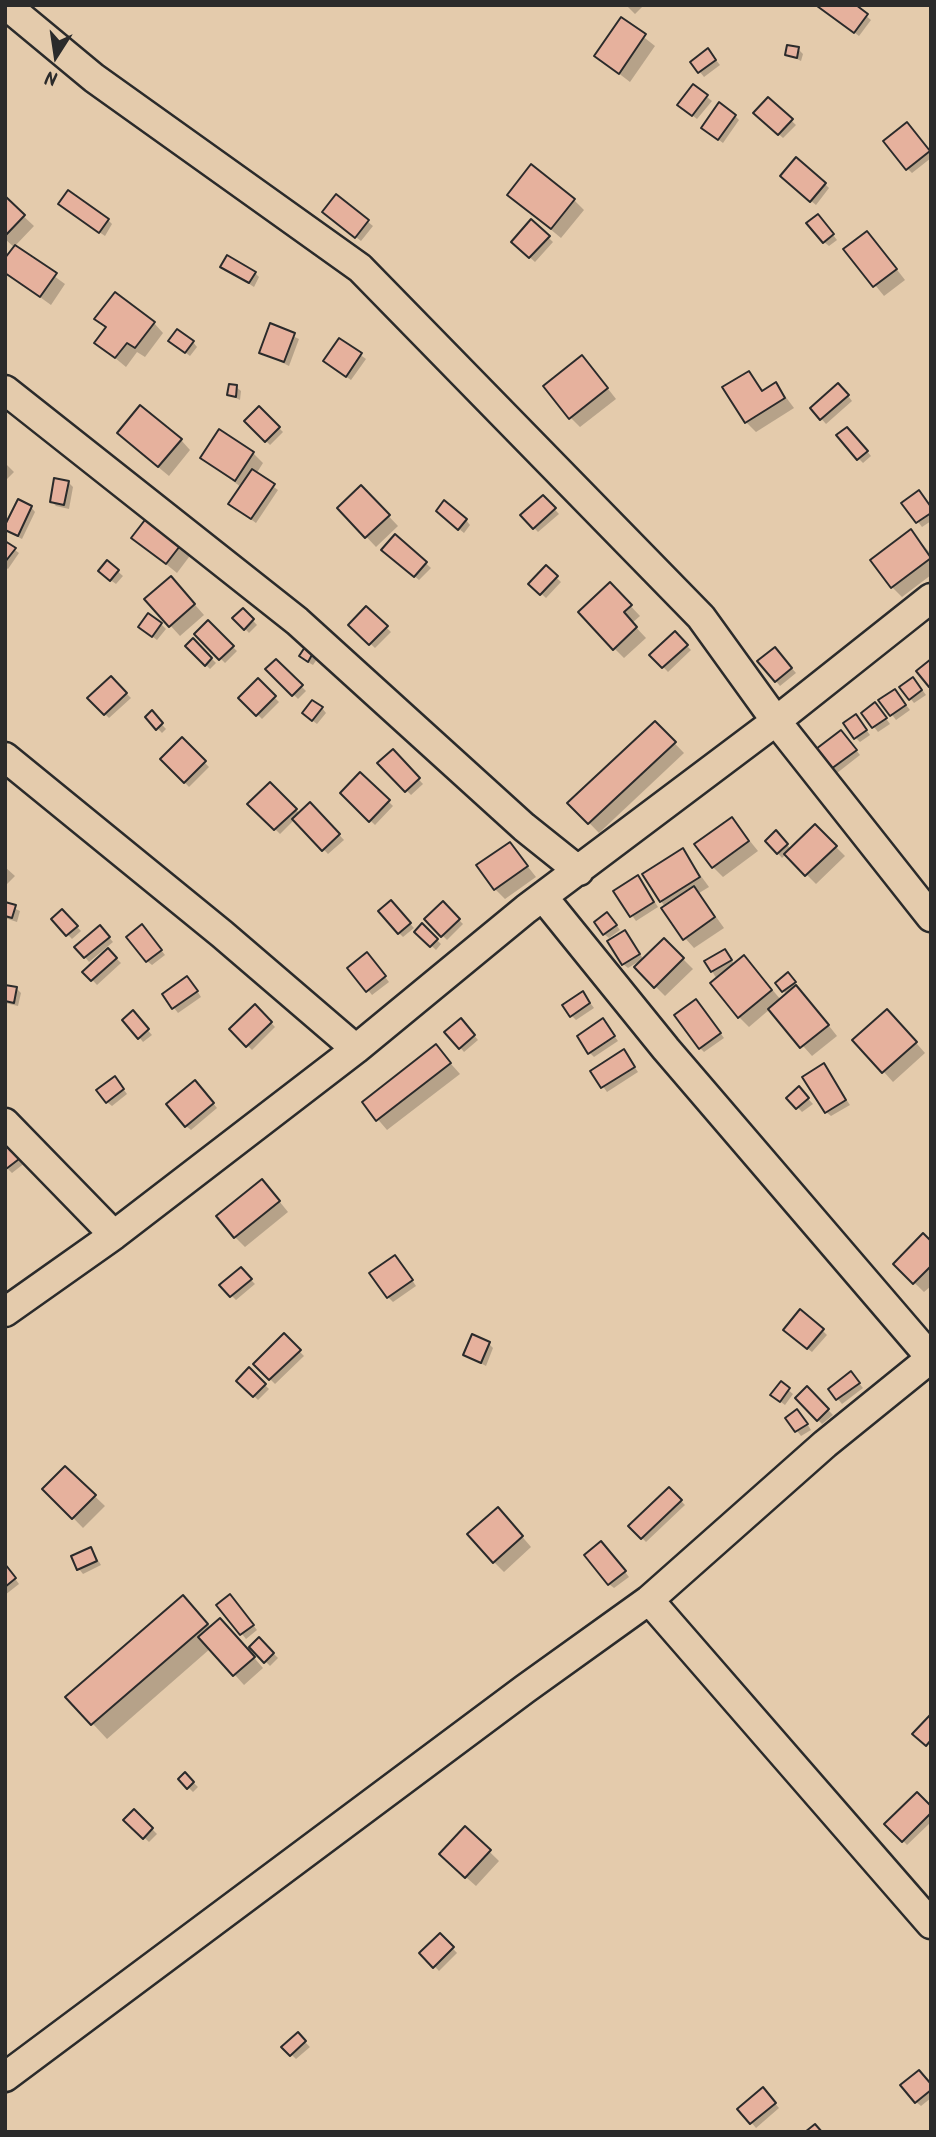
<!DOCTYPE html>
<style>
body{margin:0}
#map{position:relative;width:936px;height:2137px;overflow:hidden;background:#e4cbac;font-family:Kalam,sans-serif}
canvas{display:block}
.frame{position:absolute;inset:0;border:7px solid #2b2b2b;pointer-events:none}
.north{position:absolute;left:21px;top:21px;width:70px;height:70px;-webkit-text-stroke:5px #e4cbac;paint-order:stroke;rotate:192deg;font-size:19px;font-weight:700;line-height:28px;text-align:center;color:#2b2b2b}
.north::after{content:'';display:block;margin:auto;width:24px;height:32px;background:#2b2b2b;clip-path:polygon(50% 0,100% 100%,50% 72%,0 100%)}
</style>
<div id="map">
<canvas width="936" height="2137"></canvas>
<div class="frame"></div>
<div class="north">N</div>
</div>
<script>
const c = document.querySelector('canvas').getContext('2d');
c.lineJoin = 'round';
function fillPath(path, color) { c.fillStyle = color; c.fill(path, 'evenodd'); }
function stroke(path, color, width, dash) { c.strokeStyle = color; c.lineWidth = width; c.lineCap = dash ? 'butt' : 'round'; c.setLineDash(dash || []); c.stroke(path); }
const shadow = new Path2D(`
 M626,5H644L635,14Z
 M853,5L871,20L859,36L819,6Z
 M622,20L655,46L630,82L596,56Z
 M798,49L803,54L801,61L787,54Z
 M712,55L720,65L704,77L692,62Z
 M694,87L712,101L697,119L684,109Z
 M768,99L796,125L783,138L756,113Z
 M735,116L739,120L723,143L708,132Z
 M912,129L931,153V158L912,173L907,168Z
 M787,181L825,184L829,188L816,205Z
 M509,195L574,200L584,210L561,238Z
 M337,197L373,226L361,241L329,216Z
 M5,199L34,226L14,247L65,284L51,305L5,272L15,248L5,239Z
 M65,209L108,220L112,224L105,236Z
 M531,221L553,242L535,262L513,242Z
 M822,221L837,240L829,246L824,242Z
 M877,244L905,280L884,296L846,249Z
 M222,266L255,273L259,277L254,287Z
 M97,319L154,323L163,333L145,357L137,352L126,367L97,343L107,329Z
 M271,326L299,339L289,366L261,352Z
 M340,340L366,359L351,380L330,366Z
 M193,342L197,347L190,356L175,345Z
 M591,367L616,399L580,427L570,417Z
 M748,373L764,391L776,384L794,408L756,432L746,422Z
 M236,387L241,391L240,400L229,395Z
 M843,389L852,401L826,424L812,408Z
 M259,408L283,432L270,445L246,421Z
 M851,433L871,456L863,463L859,459Z
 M181,440L190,450L169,476L129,443Z
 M253,453L263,463L256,474L278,490L256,523L235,508L241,487L202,458Z
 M5,463L14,472L5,481Z
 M68,482L73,487L69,509L56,506L52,502Z
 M361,487L398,526L376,547L339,508Z
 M543,497L559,514L538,532L523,516Z
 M904,503L931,507V521L922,527Z
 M31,507L35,512L22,539L10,533L5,529Z
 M443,516L466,520L470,525L464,533Z
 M149,518L192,553L177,573L134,538Z
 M911,531L931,554V575L902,597L892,587Z
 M396,536L431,568L419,580L388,554Z
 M5,543L19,553L8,569L5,567Z
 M108,563L123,576L116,584L105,576Z
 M546,568L561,582L546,598L531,584Z
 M610,584L640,616L632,623L646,638L624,658L614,648Z
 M180,588L204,615L180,636L146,599Z
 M366,608L391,632L375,648L351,625Z
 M243,610L257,625L249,633L235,618Z
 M208,623L237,651L225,663L196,634Z
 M161,624L166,629L157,640L145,631Z
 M675,634L691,650L668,672L652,655Z
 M193,640L216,663L210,669L187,646Z
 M312,654L317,659L313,665L306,661Z
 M779,654L796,673L780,686L760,662Z
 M276,661L306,691L298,699L268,669Z
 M111,678L131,698L109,718L89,698Z
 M258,681L279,702L262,719L241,698Z
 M917,683L926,695L914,703L910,698Z
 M899,696L910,710L896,720L881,700Z
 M322,708L326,713L317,724L309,718Z
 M879,709L890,724L878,732L863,713Z
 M151,713L166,729L162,733L147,717Z
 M860,721L870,735L860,742L855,737Z
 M655,723L684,753L599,833L570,803Z
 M846,737L860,755L837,773L818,749Z
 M182,740L209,767L189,787L162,759Z
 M393,752L423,784L411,795L380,763Z
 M360,774L393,806L375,825L342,793Z
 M270,784L299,813L310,804L344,840L328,854L295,819L280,834L250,804Z
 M732,819L758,851L723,877L713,867Z
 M815,826L845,856L816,884L786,854L782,858L767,841L776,833L791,849Z
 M510,844L536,877L505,899L495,889Z
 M682,850L709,887L699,893L724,928L694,948L685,938L661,901Z
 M5,867L15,876L5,886Z
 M642,882L658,907L636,921L615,892Z
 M391,903L414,928L403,937L399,933Z
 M5,904L20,911L17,922L5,918Z
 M443,904L463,924L447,940L426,919Z
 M62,911L81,931L72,939L53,919Z
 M612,919L620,930L609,938L604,934Z
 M422,926L441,944L436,950L417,932Z
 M100,927L113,942L89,962L85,957Z
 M146,931L165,955L152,965L147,961Z
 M625,932L644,960L664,940L693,969L665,996L636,967L641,960L628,968L623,964Z
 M108,950L121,963L97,985L85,972Z
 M725,951L735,965L753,967L781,1000L787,995L777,983L792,979L837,1036L812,1056L770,1009L749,1027L739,1017L712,971Z
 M371,959L389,982L372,995L368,990Z
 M192,983L201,997L178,1013L164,995Z
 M5,987L16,988L21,993L18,1006L5,1003Z
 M583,993L594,1008L576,1020L571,1015Z
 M255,1006L275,1027L252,1050L231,1029Z
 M701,1006L724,1038L704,1052L700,1048Z
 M132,1013L152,1035L143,1042L139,1037Z
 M603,1020L618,1041L594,1057L590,1053Z
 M897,1021L925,1053L893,1082L855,1040Z
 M465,1025L478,1040L464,1052L447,1032Z
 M436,1047L460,1074L387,1130L364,1103Z
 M624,1051L638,1072L607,1092L592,1071Z
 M824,1066L850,1105L831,1116L826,1112Z
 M119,1083L127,1094L112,1106L107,1102Z
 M200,1087L217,1108L191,1130L186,1126Z
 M799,1089L813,1104L802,1112L789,1098Z
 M5,1149L26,1162L12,1173L5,1166Z
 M271,1191L288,1212L245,1247L235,1237Z
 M931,1244V1286L924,1292L895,1264Z
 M400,1262L416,1286L393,1302L388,1297Z
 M241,1270L255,1284L236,1300L222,1286Z
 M822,1330L827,1335L812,1352L790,1335Z
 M284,1336L304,1356L275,1384L255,1364Z
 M489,1344L493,1348L486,1366L465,1355Z
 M249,1370L269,1389L258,1400L239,1381Z
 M855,1378L863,1388L842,1404L830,1389Z
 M781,1384L793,1394L785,1405L777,1399Z
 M807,1388L833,1415L822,1424L797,1398Z
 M802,1416L811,1430L801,1436L787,1418Z
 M65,1468L105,1506L83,1528L45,1489Z
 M669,1489L685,1505L646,1542L630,1526Z
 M508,1520L531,1547L504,1572L494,1562Z
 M606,1548L629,1577L614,1588L609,1584Z
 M91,1549L101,1565L83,1574L79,1569Z
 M5,1565L19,1584L5,1595Z
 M183,1597L212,1628L230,1630L263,1668L244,1685L211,1648L107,1739L68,1697Z
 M234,1601L257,1630L246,1639L219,1605Z
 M259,1639L278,1658L270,1666L251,1647Z
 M185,1774L198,1787L193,1792L180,1779Z
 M931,1808V1822L907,1845L887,1824Z
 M134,1811L157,1834L149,1842L126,1820Z
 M465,1828L499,1861L476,1886L451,1864Z
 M440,1935L457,1953L439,1971L422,1953Z
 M298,2035L310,2047L296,2059L284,2047Z
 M931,2085V2098L921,2106L916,2102Z
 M767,2094L779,2108L756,2128L740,2109Z`);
const building = new Path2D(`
 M856,5L868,14L854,33L817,6Z
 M621,17L646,34L619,74L594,56Z
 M787,45L799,47L797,58L785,55Z
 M708,48L716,60L698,73L690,62Z
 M693,84L708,95L692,116L677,105Z
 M768,97L793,119L778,135L753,113Z
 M719,102L736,115L718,140L701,128Z
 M907,122L930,151L906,170L883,141Z
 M796,157L826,183L810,202L780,176Z
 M531,164L575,199L551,229L507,195Z
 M68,190L109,219L99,233L58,204Z
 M336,194L369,220L355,238L322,212Z
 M5,196L25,215L5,236Z
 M818,214L834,234L823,243L806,223Z
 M531,219L550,236L529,258L511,242Z
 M867,231L897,269L873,287L843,249Z
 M15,245L57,273L40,297L5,273V258Z
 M227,255L256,272L249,283L220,267Z
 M115,292L155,322L135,348L127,343L115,358L94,343L106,327L94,319Z
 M270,323L295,333L284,362L259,353Z
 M177,329L194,341L185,353L168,341Z
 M339,338L362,353L346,377L323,361Z
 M582,355L608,388L569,419L543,386Z
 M749,371L762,391L776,382L785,398L745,423L722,387Z
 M838,383L849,395L820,420L810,408Z
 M229,384L237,385L236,397L227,395Z
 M140,405L182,439L158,467L117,433Z
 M259,406L280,427L265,442L244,421Z
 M847,427L868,451L857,460L836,435Z
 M219,429L254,452L235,481L200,458Z
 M252,469L275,484L251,519L228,504Z
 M54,478L69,481L64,505L50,502Z
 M361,485L390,515L365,538L337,508Z
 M919,490L931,507V513L916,523L901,503Z
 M543,495L556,508L533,529L520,515Z
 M18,499L32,506L18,536L5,530V525Z
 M444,500L467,519L458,530L436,511Z
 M148,516L183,542L166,564L131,538Z
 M911,529L931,558L891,588L870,560Z
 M395,534L427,562L414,577L381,550Z
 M5,541L16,548L5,562Z
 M107,560L119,570L110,581L98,571Z
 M546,565L558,576L540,595L528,584Z
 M171,576L195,604L169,627L144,599Z
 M610,582L632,605L624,612L637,627L613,650L578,612Z
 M366,606L388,626L369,645L348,625Z
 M243,608L254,619L244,630L232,618Z
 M148,613L162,623L152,637L138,627Z
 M208,620L234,646L219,660L194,634Z
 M675,631L688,645L662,668L649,655Z
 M193,638L212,658L205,666L185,646Z
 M305,647L313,653L308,662L299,656Z
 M775,647L792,668L775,682L757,661Z
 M276,659L303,685L292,696L265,669Z
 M931,659V686L929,687L916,671Z
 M111,676L127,693L104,715L87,698Z
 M913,677L922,690L909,700L899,687Z
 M258,678L276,696L256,716L238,698Z
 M895,689L906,705L890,716L878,700Z
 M312,700L323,707L312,721L302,713Z
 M875,702L887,718L872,728L861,713Z
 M152,710L163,723L156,730L145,717Z
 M856,714L867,730L854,739L843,723Z
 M655,721L676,742L588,824L567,803Z
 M841,730L857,750L831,769L816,749Z
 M182,737L206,761L184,783L160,759Z
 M393,749L420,778L405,792L377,763Z
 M360,772L390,800L369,822L340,793Z
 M270,782L297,809L274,830L247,804Z
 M310,802L340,834L322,851L292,819Z
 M732,817L749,841L712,868L694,844Z
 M815,824L837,846L805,876L784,854Z
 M776,830L788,844L777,854L765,841Z
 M510,842L528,866L494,890L476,865Z
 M683,848L700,877L660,902L642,874Z
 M638,875L654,902L630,917L613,891Z
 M694,886L715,917L683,940L661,908Z
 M391,900L411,923L398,934L378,911Z
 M443,901L460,919L441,937L424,919Z
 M5,902L16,905L12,918L5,916Z
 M62,909L78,926L66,936L51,919Z
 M607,912L617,925L603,935L594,922Z
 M422,923L438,939L430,947L414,932Z
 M142,924L162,950L146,962L126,937Z
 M100,925L110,937L84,958L74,947Z
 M625,930L640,954L622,965L607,941Z
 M664,938L684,958L654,988L634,967Z
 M108,948L117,958L91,981L82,972Z
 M725,949L732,960L711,972L704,961Z
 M367,952L386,976L366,992L347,968Z
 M744,955L772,990L738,1018L710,983Z
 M788,972L796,982L782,992L775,983Z
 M187,976L198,991L172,1009L162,994Z
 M5,985L17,987L14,1003L5,1001Z
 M796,985L829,1025L800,1048L768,1009Z
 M583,991L590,1003L570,1017L562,1005Z
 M696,999L721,1033L699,1049L674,1015Z
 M255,1004L272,1022L246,1047L229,1029Z
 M887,1009L917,1042L882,1073L852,1040Z
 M133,1010L149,1029L138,1039L122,1020Z
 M461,1018L475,1035L459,1049L444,1032Z
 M603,1018L615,1036L588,1054L577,1036Z
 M436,1044L451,1063L376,1121L362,1102Z
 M624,1049L635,1067L601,1088L590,1071Z
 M824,1063L846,1100L825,1113L802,1077Z
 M115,1076L124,1089L106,1103L96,1090Z
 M195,1080L214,1103L185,1127L166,1104Z
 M799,1086L809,1098L796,1109L786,1098Z
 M11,1142L23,1156L6,1169L5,1146Z
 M262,1179L280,1201L234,1238L216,1216Z
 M923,1233L931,1241V1266L913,1284L893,1264Z
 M395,1255L413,1280L387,1298L369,1273Z
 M241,1267L252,1279L230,1297L219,1285Z
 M800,1309L824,1329L807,1349L783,1330Z
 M284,1333L301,1350L269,1380L253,1364Z
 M472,1334L490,1342L481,1363L463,1355Z
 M249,1367L266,1384L253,1397L236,1381Z
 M851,1371L860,1383L836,1400L828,1389Z
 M781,1381L790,1388L780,1402L770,1395Z
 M807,1386L829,1409L817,1421L795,1398Z
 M797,1409L808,1424L795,1432L785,1418Z
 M65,1466L96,1495L72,1519L42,1489Z
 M669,1487L682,1500L641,1539L628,1526Z
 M498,1507L523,1536L493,1563L467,1534Z
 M601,1541L626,1571L608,1585L584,1555Z
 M91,1547L97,1561L77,1570L71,1556Z
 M5,1564L16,1578L5,1587Z
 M230,1594L254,1625L240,1635L216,1605Z
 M183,1595L208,1624L91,1725L65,1697Z
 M220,1618L255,1657L233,1676L198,1637Z
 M259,1637L274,1653L264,1663L249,1647Z
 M931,1714V1740L926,1746L912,1734Z
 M185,1772L194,1782L187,1789L178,1779Z
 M917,1792L931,1806V1813L902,1842L884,1824Z
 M134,1809L153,1828L143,1839L123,1820Z
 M465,1826L491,1850L465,1878L439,1854Z
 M440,1933L454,1947L433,1968L419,1953Z
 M298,2032L306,2041L290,2056L281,2047Z
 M919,2070L931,2084V2090L915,2103L900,2085Z
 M763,2087L776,2103L750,2124L737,2109Z
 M815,2124L822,2132H805Z`);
const minor = new Path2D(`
 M6,5L94,78L360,268L701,617L776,721L931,917
 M5,390L297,621L524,827L579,871
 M5,757L222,934L356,1049
 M5,1123L114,1235
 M5,1312L114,1235L356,1049L526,909L776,721L931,598
 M649,1600L931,1924
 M5,2077L525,1689L649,1600L825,1444L931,1358L666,1049L543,897`);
fillPath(shadow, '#0003');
fillPath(building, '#e6b19d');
stroke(building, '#2b2b2b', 2);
stroke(minor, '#2b2b2b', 33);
stroke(minor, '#e4cbac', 28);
</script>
